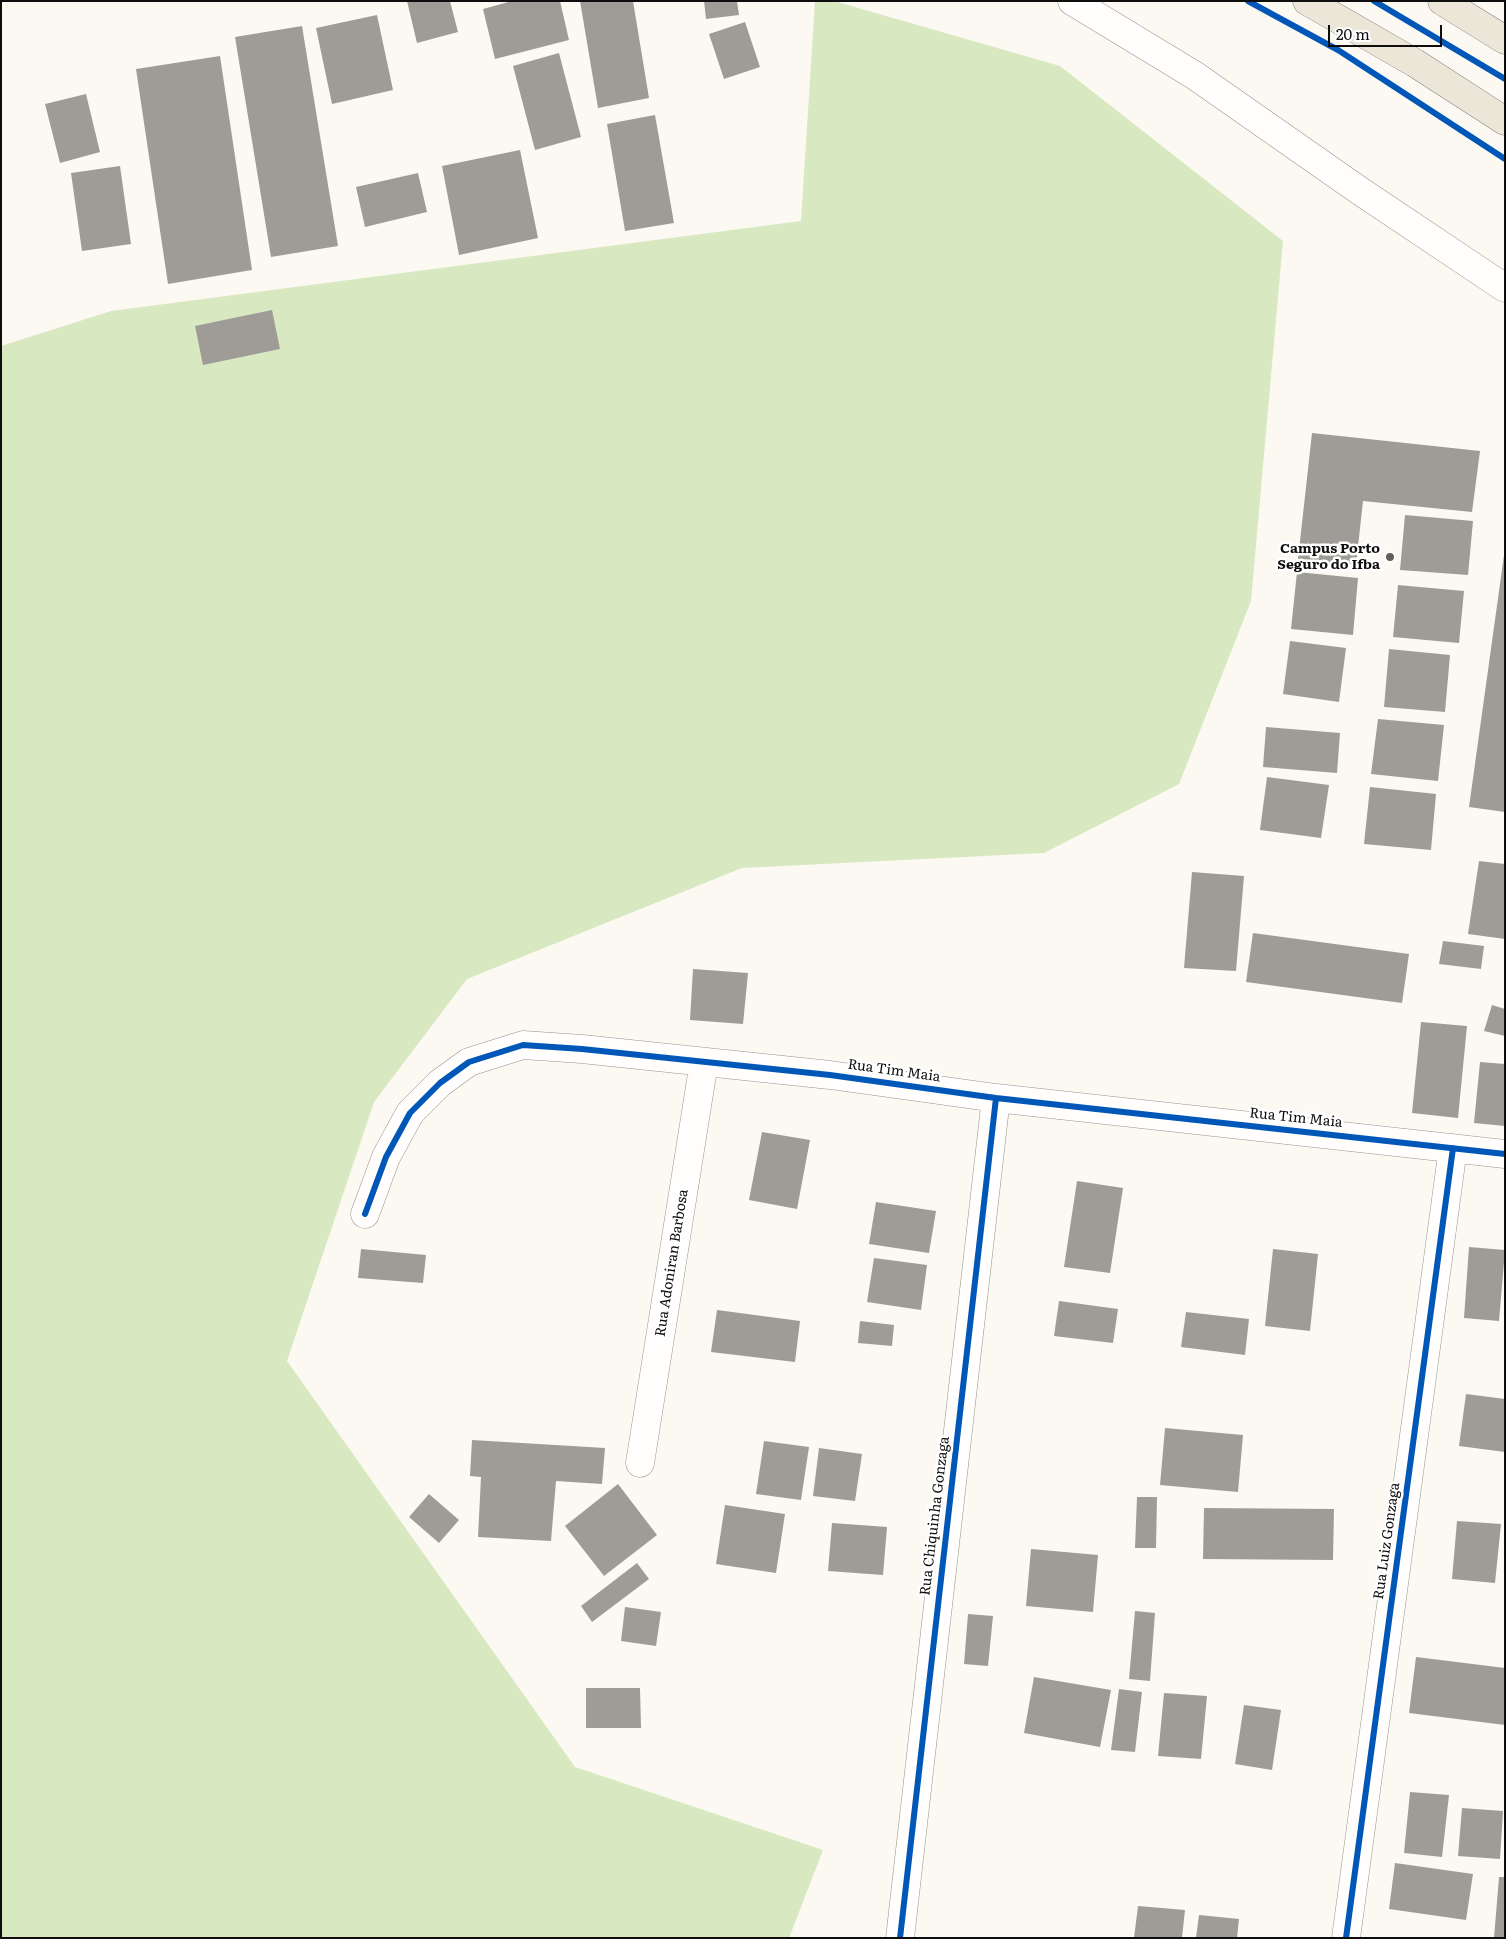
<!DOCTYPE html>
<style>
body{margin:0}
#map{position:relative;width:1506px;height:1939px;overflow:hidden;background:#fcf9f2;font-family:Literata,serif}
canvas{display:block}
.frame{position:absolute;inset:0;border:2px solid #0e0e0e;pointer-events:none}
.scale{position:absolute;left:1328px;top:25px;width:114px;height:22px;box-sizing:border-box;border:2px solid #0e0e0e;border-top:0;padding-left:6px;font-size:15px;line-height:18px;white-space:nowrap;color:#0e0e0e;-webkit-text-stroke:4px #fff;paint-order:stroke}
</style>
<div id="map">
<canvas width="1506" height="1939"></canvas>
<div class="frame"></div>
<div class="scale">20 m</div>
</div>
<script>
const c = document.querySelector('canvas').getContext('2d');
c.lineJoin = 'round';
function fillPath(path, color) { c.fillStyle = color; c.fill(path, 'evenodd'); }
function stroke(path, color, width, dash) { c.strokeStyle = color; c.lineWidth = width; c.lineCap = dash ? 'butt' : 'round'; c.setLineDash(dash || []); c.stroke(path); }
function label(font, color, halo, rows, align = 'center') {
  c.font = font + ' Literata,serif'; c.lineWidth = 5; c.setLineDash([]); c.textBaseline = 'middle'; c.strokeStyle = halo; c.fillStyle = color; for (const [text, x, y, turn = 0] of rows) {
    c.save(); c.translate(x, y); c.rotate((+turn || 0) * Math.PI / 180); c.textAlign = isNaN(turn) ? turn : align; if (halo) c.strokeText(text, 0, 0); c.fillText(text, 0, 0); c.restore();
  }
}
const forest = new Path2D(`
 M815,1H834L1060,66L1283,241L1251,601L1179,784L1044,853L742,868L467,979L374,1102L287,1361L575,1767L823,1850L789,1938H1V346L111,311L801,221Z`);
const building = new Path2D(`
 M407,1H450L458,32L417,43Z
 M512,1H560L569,40L495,59L483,9Z
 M580,1H633L649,98L598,108Z
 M704,1H737L739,15L706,19Z
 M377,15L393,90L332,104L316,28Z
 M745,22L760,67L724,79L709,34Z
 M302,26L338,246L271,257L235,37Z
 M559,53L581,137L535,150L513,66Z
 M220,56L252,270L168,284L136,69Z
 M86,94L100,152L60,163L45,104Z
 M655,115L674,223L625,231L607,124Z
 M520,150L538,238L459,255L442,166Z
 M120,166L131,244L82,251L71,173Z
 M418,173L427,212L365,227L356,187Z
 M272,310L280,349L203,365L195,326Z
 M1312,433L1480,451L1472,512L1363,501L1356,565L1298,559Z
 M1405,515L1473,521L1468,575L1400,570Z
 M1504,555H1505V812L1469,807Z
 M1297,572L1358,578L1353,635L1291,629Z
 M1398,585L1464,591L1459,643L1393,637Z
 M1290,641L1346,648L1339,702L1283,694Z
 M1389,649L1450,655L1445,712L1384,707Z
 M1378,719L1444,725L1438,781L1371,774Z
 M1266,727L1340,733L1337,773L1263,767Z
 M1267,777L1329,785L1321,838L1260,830Z
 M1370,787L1436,794L1431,850L1364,844Z
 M1479,861L1505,864V939L1468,934Z
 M1192,872L1244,876L1236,971L1184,968Z
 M1253,933L1409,954L1402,1003L1246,982Z
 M1443,941L1484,946L1481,969L1439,964Z
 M693,969L748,973L743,1024L690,1020Z
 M1492,1005L1505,1009V1036L1484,1031Z
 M1421,1022L1467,1026L1458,1118L1412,1113Z
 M1480,1062L1505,1064V1126L1474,1123Z
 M762,1132L810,1140L797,1209L749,1200Z
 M1077,1181L1123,1188L1110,1273L1064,1267Z
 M876,1202L936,1211L929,1253L869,1244Z
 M1469,1247L1505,1250L1499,1321L1464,1318Z
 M361,1249L426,1255L423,1283L358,1278Z
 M1273,1249L1318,1254L1310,1331L1265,1326Z
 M874,1258L927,1265L921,1310L867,1302Z
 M1059,1301L1118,1309L1113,1343L1054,1336Z
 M717,1310L800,1321L795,1362L711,1352Z
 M1186,1312L1249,1319L1245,1355L1181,1347Z
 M860,1321L894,1325L892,1346L858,1343Z
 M1466,1394L1505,1399V1452L1459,1446Z
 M1165,1428L1243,1435L1238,1492L1160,1485Z
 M472,1440L605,1448L602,1484L556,1481L551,1541L478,1537L481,1477L470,1476Z
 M764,1441L809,1447L801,1500L756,1494Z
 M819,1448L862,1454L855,1501L813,1496Z
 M618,1484L657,1535L604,1576L565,1526Z
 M429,1494L459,1520L439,1543L409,1517Z
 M1137,1497H1157L1156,1548H1135Z
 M725,1505L785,1514L776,1573L716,1564Z
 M1204,1508L1334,1509L1333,1560L1203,1559Z
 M1457,1521L1501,1524L1495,1583L1452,1579Z
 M832,1523L887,1527L883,1575L828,1571Z
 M1031,1549L1098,1555L1093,1612L1026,1606Z
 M637,1563L649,1579L592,1622L581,1606Z
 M625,1607L661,1612L656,1646L621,1641Z
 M1135,1611L1155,1613L1150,1681L1129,1679Z
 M968,1614L993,1616L988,1666L964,1664Z
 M1416,1657L1505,1668V1725L1409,1713Z
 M1034,1677L1111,1690L1100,1747L1024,1733Z
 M586,1688H640L641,1728H586Z
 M1119,1689L1142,1692L1135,1752L1111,1750Z
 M1164,1693L1207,1696L1201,1759L1158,1756Z
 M1244,1705L1281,1710L1272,1770L1235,1764Z
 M1410,1792L1449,1795L1442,1857L1404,1853Z
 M1462,1808L1503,1811L1500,1859L1458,1856Z
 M1395,1863L1473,1874L1466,1920L1389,1909Z
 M1499,1877H1505V1938H1494Z
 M1138,1906L1185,1910L1182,1938H1134Z
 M1199,1915L1239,1919L1237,1938H1196Z`);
const minor = new Path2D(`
 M1072,1L1194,75L1360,191L1505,288
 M365,1214L386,1157L410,1113L440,1083L469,1062L523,1045L582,1049L830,1075L996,1098L1505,1154
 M640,1463L704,1062
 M900,1938L996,1098
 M1346,1938L1453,1148`);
const major = new Path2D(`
 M1307,1L1415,63L1505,121
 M1442,1L1505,40`);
const cycleway = new Path2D(`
 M1248,1L1338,50L1505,159
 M1374,1L1505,79
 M365,1214L386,1157L410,1113L440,1083L469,1062L523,1045L582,1049L830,1075L996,1098L1505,1154
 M900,1938L996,1098
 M1346,1938L1453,1148`);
const markers = [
 [1390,557,5,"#61605e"]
];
const poiNames = [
 ["Campus Porto",1380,549],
 ["Seguro do Ifba",1380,565]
];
const streetNames = [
 ["Rua Tim Maia",894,1071,8],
 ["Rua Tim Maia",1296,1118,6],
 ["Rua Adoniran Barbosa",672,1263,-81],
 ["Rua Chiquinha Gonzaga",935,1516,-83],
 ["Rua Luiz Gonzaga",1387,1541,-82]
];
fillPath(forest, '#d8e8c0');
fillPath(building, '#9f9c98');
stroke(minor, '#959491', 29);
stroke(major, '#82817e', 29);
stroke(minor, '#fffefd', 28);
stroke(major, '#ece6d9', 28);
stroke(cycleway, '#0057b8', 6);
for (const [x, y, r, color] of markers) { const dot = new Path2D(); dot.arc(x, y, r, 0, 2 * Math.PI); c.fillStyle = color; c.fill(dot); stroke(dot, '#fff', 2); }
label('bold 14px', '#0e0e0e', '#fff', poiNames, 'right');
label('14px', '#0e0e0e', '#fff', streetNames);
</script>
